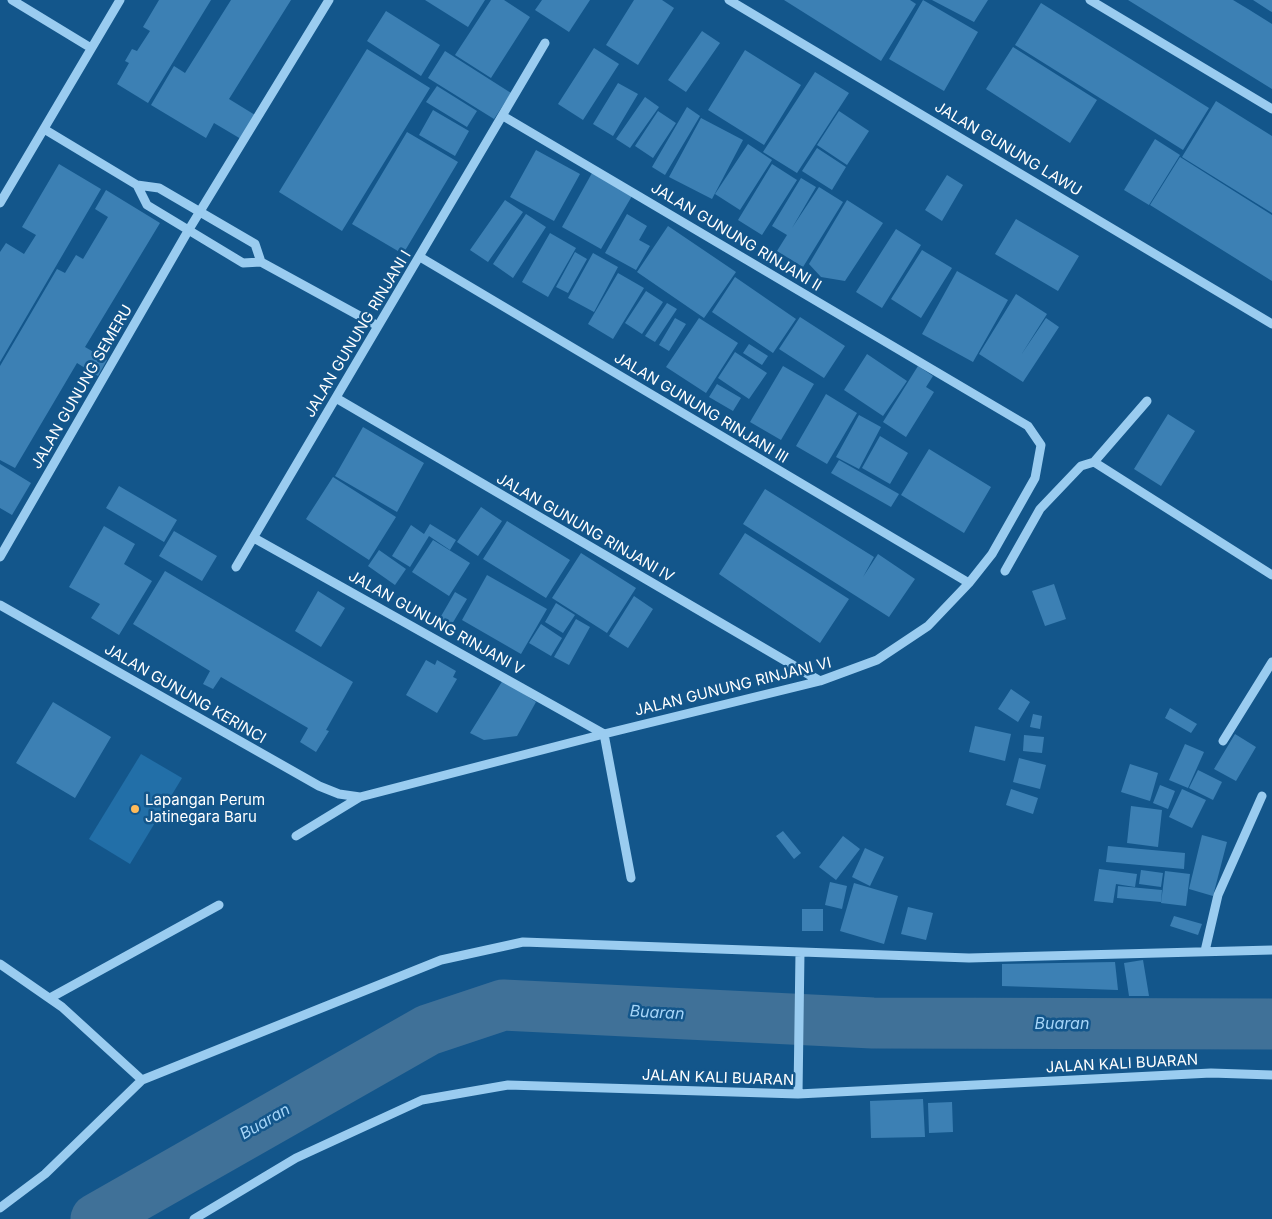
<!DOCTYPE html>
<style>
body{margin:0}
canvas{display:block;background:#13568b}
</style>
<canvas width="1272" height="1219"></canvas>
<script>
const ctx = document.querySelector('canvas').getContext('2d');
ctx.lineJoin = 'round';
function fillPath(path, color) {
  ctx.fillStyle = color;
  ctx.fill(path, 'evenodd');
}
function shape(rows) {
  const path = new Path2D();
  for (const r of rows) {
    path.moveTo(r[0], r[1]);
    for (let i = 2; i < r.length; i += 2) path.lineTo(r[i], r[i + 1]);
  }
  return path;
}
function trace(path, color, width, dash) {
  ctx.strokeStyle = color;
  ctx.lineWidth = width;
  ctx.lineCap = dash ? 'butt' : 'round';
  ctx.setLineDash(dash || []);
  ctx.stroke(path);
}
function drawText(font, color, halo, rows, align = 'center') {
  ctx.font = font + ' Inter,sans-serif';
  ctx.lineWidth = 5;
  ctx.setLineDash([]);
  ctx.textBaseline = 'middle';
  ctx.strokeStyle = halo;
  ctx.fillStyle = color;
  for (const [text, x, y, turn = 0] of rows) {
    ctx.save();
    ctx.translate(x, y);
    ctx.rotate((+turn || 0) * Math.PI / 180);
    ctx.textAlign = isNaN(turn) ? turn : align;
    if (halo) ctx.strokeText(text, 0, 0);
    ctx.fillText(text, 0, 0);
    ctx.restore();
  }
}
const green = shape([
 [141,754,182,778,130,864,89,839]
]);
const river = shape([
 [96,1219,428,1030,503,1005,873,1023,1272,1024]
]);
const building = shape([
 [159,0,211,0,148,103,117,84,129,63,125,61,132,49,137,51,150,31,143,27],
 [231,0,291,0,229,99,255,115,241,139,214,123,206,138,151,105,174,66,185,73],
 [425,0,485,0,468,27],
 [491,0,504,0,530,17,491,78,455,55],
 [542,0,590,0,569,32,535,10],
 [634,0,662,0,674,8,638,65,606,45],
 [784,0,910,0,916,4,881,61],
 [923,0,978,32,944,91,889,59],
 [932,0,988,0,974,22],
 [1128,0,1233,0,1248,9,1272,24,1272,89],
 [1253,0,1272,0,1272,12,1270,11],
 [1041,3,1209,108,1183,150,1015,45],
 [386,11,440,45,421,76,367,41],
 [702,31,720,43,686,92,668,80],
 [1013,47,1097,100,1070,143,986,89],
 [594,48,619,64,583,120,558,104],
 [367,49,430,88,342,231,279,192],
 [745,50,801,85,764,145,708,110],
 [445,51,511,93,494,119,428,78],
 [815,72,849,93,797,173,763,152],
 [618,83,638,94,613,136,593,124],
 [437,86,477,111,467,127,426,102],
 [645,97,659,107,630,148,616,139],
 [1216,101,1272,136,1272,213,1182,157],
 [687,107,700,116,665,175,652,167],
 [433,110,469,131,455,156,419,135],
 [658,111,676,123,653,158,635,146],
 [839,111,869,131,847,165,817,145],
 [701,118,743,140,712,199,669,177],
 [407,132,458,162,403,254,352,224],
 [1155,139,1180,155,1149,205,1124,190],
 [748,144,772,160,740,210,715,194],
 [817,148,846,167,832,190,802,171],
 [536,150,580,174,554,221,510,197],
 [1180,157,1272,215,1272,281,1150,205],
 [59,164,101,189,0,362,0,252,6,243,24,254,36,235,22,227],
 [772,164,797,180,762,235,738,220],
 [592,173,632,196,601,249,562,227],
 [947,175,963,185,942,221,925,210],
 [801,178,816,187,792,228,819,187,843,202,803,267,777,251,787,235,772,226],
 [106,190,160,223,85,347,107,360,98,376,77,363,15,468,0,460,0,366,57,269,65,273,76,255,83,259,108,217,95,209],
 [505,200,523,212,488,262,470,250],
 [847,200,883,223,845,281,821,277,809,264],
 [526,214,546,227,513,278,493,264],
 [627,214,647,226,639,240,650,246,636,270,605,253],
 [1016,219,1079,256,1058,291,995,254],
 [668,226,736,272,704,318,637,272],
 [896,229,921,245,882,308,856,292],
 [550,233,576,248,548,297,522,282],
 [922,250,952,268,921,318,891,299],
 [575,252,587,259,568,293,556,287],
 [593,253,618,267,594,312,568,298],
 [957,271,1008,300,973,362,922,334],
 [618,273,644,288,613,339,588,324],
 [735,277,796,319,773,353,712,312],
 [646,291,663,302,642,334,625,323],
 [1016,294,1047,314,1021,355,1046,318,1059,327,1023,382,979,354],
 [667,303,677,309,655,342,645,336],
 [800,317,845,346,824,378,779,349],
 [675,318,686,324,669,351,659,345],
 [699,318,738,343,706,393,666,367],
 [749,344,768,356,762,365,743,353],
 [735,352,767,373,749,399,718,378],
 [867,354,907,381,883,416,844,390],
 [783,366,814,384,781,440,750,422],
 [918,366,933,376,926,387,934,392,906,437,883,422],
 [717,384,741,398,733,411,709,397],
 [826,394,857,413,827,464,796,446],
 [1168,414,1195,431,1161,486,1134,469],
 [859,415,881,427,859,469,836,457],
 [363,427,424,463,397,512,335,476],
 [880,436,908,453,890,484,862,468],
 [929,449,991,487,964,533,901,495],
 [839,460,899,494,891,507,831,473],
 [0,464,31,483,12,515,0,508],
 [333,477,396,517,369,560,306,519],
 [119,486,177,520,164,542,106,508],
 [765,489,874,557,863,577,878,554,915,579,889,617,743,524],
 [481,507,502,521,478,556,457,542],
 [507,521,570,560,546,598,483,559],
 [430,524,456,540,450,550,429,536,410,567,392,556,411,525,424,534],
 [104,526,135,544,124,564,152,581,119,635,91,618,100,604,69,587],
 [174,531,217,556,202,581,159,556],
 [745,533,849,599,820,643,719,574],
 [433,540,470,563,449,596,412,572],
 [379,550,406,569,395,585,368,566],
 [581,553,636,588,607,633,552,598],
 [165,571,353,682,326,730,329,731,316,752,300,742,308,728,221,677,213,689,203,684,210,671,133,624],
 [487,575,547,609,521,654,462,620],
 [1054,584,1066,619,1045,626,1032,591],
 [318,591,345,608,321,647,295,631],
 [455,592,467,599,452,624,440,618],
 [634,596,653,609,628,648,609,636],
 [556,603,575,615,563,633,545,622],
 [576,619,590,627,569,665,554,657],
 [541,624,562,638,551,656,529,643],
 [426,660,435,665,437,660,456,671,453,677,457,679,437,713,406,695],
 [503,680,536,702,517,736,484,740,470,733],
 [1011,689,1030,702,1018,722,998,709],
 [53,702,111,737,75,798,16,763],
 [1170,708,1197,724,1191,733,1165,718],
 [1033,714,1042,716,1040,729,1030,727],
 [975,726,1011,734,1005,761,969,752],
 [1235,734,1256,747,1236,781,1214,769],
 [1024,735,1044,737,1042,753,1023,751],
 [1185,744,1204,752,1188,788,1169,780],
 [1019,758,1046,765,1040,789,1013,782],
 [1130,764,1158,773,1150,801,1121,792],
 [1198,770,1222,782,1213,800,1189,788],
 [1160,785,1175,791,1168,809,1153,803],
 [1011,789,1038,798,1033,814,1006,805],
 [1182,789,1206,800,1192,828,1169,817],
 [1131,806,1162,810,1158,847,1127,843],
 [783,831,801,853,794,859,776,836],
 [1202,835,1227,842,1213,896,1189,889],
 [843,836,860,849,836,880,819,867],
 [1108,846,1185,853,1184,869,1106,862],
 [865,848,884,857,870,886,852,877],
 [1099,869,1137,874,1135,887,1116,884,1113,903,1094,901],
 [1141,870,1163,873,1161,887,1139,884],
 [1165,871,1190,874,1186,906,1161,903],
 [830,882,847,886,842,909,825,905],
 [854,883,898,896,884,944,840,931],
 [1118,886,1162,890,1161,902,1117,898],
 [908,907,933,913,926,940,901,934],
 [802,909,823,909,823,931,802,931],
 [1174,916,1202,924,1198,935,1170,926],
 [1143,960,1149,996,1129,996,1124,963],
 [1115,962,1118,990,1002,986,1002,964],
 [923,1099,925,1137,871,1138,870,1101],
 [952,1102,953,1132,929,1133,928,1103]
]);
const minor = shape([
 [12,0,91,48],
 [729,0,1272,324],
 [1090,0,1272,109],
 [44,129,137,185,159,188,255,244,261,262],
 [137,185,147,205,243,263,261,262,378,326],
 [0,203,120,0],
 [420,257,969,583],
 [336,398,820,681],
 [1094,462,1147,401],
 [254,538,604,734],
 [0,557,188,231,329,0],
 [236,567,545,43],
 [1005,571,1040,509,1081,466,1094,462,1272,575],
 [0,605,319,786,339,794,360,797],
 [604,734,631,878],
 [1223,741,1272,662],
 [296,836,360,797,604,734,820,681,877,660,928,626,969,583,992,554,1035,478,1041,445,1028,426,503,116],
 [1205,951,1218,895,1262,796],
 [0,964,62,1007,142,1080],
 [50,998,219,905],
 [798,1094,800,952],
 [0,1208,45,1174,142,1080,441,960,523,942,969,958,1272,950],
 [194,1219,296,1158,422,1100,508,1085,798,1094,1211,1073,1272,1075]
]);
const markers = [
 [135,809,5,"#ffbb5a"]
];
const streetNames = [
 ["JALAN GUNUNG LAWU",1008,149,31],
 ["JALAN GUNUNG RINJANI II",736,237,31],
 ["JALAN GUNUNG RINJANI I",358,334,-59],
 ["JALAN GUNUNG SEMERU",82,387,-60],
 ["JALAN GUNUNG RINJANI III",701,408,31],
 ["JALAN GUNUNG RINJANI IV",585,528,30],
 ["JALAN GUNUNG RINJANI V",436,623,29],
 ["JALAN GUNUNG RINJANI VI",733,687,-14],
 ["JALAN GUNUNG KERINCI",185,694,30],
 ["JALAN KALI BUARAN",1122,1064,-3],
 ["JALAN KALI BUARAN",718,1078,2]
];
const poiNames = [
 ["Lapangan Perum",145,800],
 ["Jatinegara Baru",145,817]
];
const waterNames = [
 ["Buaran",657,1013,3],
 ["Buaran",1062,1024],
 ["Buaran",265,1122,-30]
];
fillPath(green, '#226fa8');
trace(river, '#407198', 51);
fillPath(building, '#3c80b4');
trace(minor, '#9accf0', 9);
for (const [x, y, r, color] of markers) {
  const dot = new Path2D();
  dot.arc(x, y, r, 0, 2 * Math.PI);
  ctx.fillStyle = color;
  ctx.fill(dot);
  trace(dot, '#13568b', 2);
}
drawText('15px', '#fff', '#13568b', streetNames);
drawText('15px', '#fff', '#13568b', poiNames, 'left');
drawText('italic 16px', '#a6d5f8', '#13568b', waterNames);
</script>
